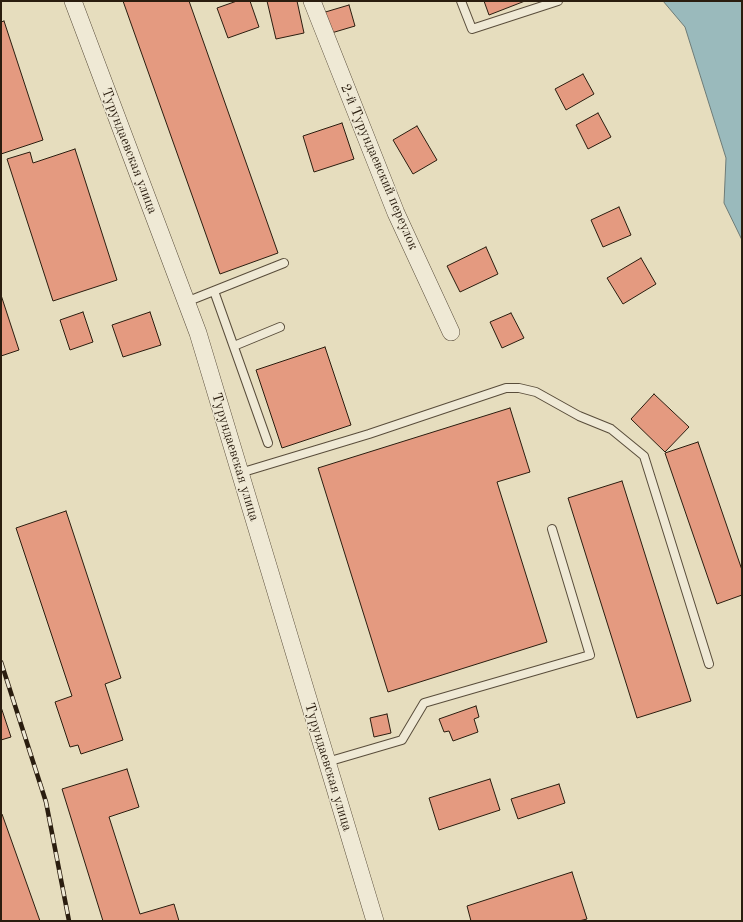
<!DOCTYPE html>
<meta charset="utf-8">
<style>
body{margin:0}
#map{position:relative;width:743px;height:922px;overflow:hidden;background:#e6ddbe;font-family:"Old Standard TT",serif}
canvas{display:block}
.frame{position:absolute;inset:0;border:2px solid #2a1d0f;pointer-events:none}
</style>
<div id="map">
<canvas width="743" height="922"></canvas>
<div class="frame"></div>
</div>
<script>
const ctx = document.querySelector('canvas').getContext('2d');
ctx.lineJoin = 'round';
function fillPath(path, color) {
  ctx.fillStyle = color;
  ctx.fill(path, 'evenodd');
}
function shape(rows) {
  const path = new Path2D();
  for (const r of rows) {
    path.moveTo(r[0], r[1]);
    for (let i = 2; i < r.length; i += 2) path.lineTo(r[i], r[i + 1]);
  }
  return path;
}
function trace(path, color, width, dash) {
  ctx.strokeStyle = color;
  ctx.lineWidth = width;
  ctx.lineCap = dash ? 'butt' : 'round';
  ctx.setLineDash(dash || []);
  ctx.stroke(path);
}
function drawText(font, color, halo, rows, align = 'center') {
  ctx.font = font + ' "Old Standard TT",serif';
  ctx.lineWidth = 3;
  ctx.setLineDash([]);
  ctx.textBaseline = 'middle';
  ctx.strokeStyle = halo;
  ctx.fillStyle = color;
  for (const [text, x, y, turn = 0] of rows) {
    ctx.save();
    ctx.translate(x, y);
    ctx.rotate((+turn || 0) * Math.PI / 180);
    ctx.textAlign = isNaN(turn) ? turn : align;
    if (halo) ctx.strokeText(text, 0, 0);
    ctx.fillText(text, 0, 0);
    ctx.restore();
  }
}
const water = shape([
 [663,1,742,1,742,240,724,203,726,158,685,27,663,1]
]);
const building = shape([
 [123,1,189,1,278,253,220,274,123,1],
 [237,1,250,1,259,27,228,38,217,8,237,1],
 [267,1,297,1,304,33,276,39,267,1],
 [484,1,525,1,489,15,484,1],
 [349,5,355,26,328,34,322,13,349,5],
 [4,21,43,140,1,154,1,22,4,21],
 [583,74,594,94,566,110,555,89,583,74],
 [598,113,611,137,588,149,576,125,598,113],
 [342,123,354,159,314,172,303,136,342,123],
 [417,126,437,160,413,174,393,140,417,126],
 [75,149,117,280,53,301,7,159,30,152,33,163,75,149],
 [619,207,631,235,603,247,591,220,619,207],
 [486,247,498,274,460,292,447,266,486,247],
 [641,258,656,284,623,304,607,278,641,258],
 [1,295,19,350,1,356,1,295],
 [83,312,93,342,70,350,60,320,83,312],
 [150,312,161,345,123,357,112,325,150,312],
 [511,313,524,338,502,348,490,322,511,313],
 [325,347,351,425,282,448,256,370,325,347],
 [654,394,689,427,665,452,631,419,654,394],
 [510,408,530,472,497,482,547,642,388,692,318,468,510,408],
 [698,442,742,570,742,595,717,604,665,453,698,442],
 [622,481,691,701,637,718,568,498,622,481],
 [66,511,121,678,105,684,123,740,81,754,78,745,70,747,55,702,72,696,16,528,66,511],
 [476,706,479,717,474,719,478,732,453,741,449,731,444,732,439,719,476,706],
 [1,707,11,737,1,740,1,707],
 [387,714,391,733,374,737,370,718,387,714],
 [127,769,139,807,109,817,140,914,174,904,179,921,103,921,62,789,127,769],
 [490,779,500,810,439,830,429,798,490,779],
 [559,784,565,803,518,819,511,799,559,784],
 [1,814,2,814,40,921,1,921,1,814],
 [572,872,587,919,579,921,471,921,467,906,572,872]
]);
const lane = shape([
 [461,1,472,29,558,1],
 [214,291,268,443],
 [186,302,284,263],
 [234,346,280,327],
 [240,473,369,434,506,388,519,388,536,392,579,416,611,429,644,456,709,664],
 [327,762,402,740,424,703,590,655,552,529]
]);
const street = shape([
 [73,1,198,333,375,921],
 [312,1,396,213,451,332]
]);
const rail = shape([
 [1,662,46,802,69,921]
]);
const streetNames = [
 ["Турундаевская улица",129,151,69],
 ["2-й Турундаевский переулок",379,167,67],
 ["Турундаевская улица",235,457,73],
 ["Турундаевская улица",328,767,73]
];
fillPath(water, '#9ababc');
trace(water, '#6d7b77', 1);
fillPath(building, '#e49a80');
trace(building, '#2a1d0f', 1);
trace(lane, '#594d3b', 10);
trace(street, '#594d3b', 18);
trace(lane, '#efe9d5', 8);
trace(street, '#efe9d5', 17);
trace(rail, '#2a1d0f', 4.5);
trace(rail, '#efe9d5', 3, [9]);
drawText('14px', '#2a1d0f', '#efe9d5', streetNames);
</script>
